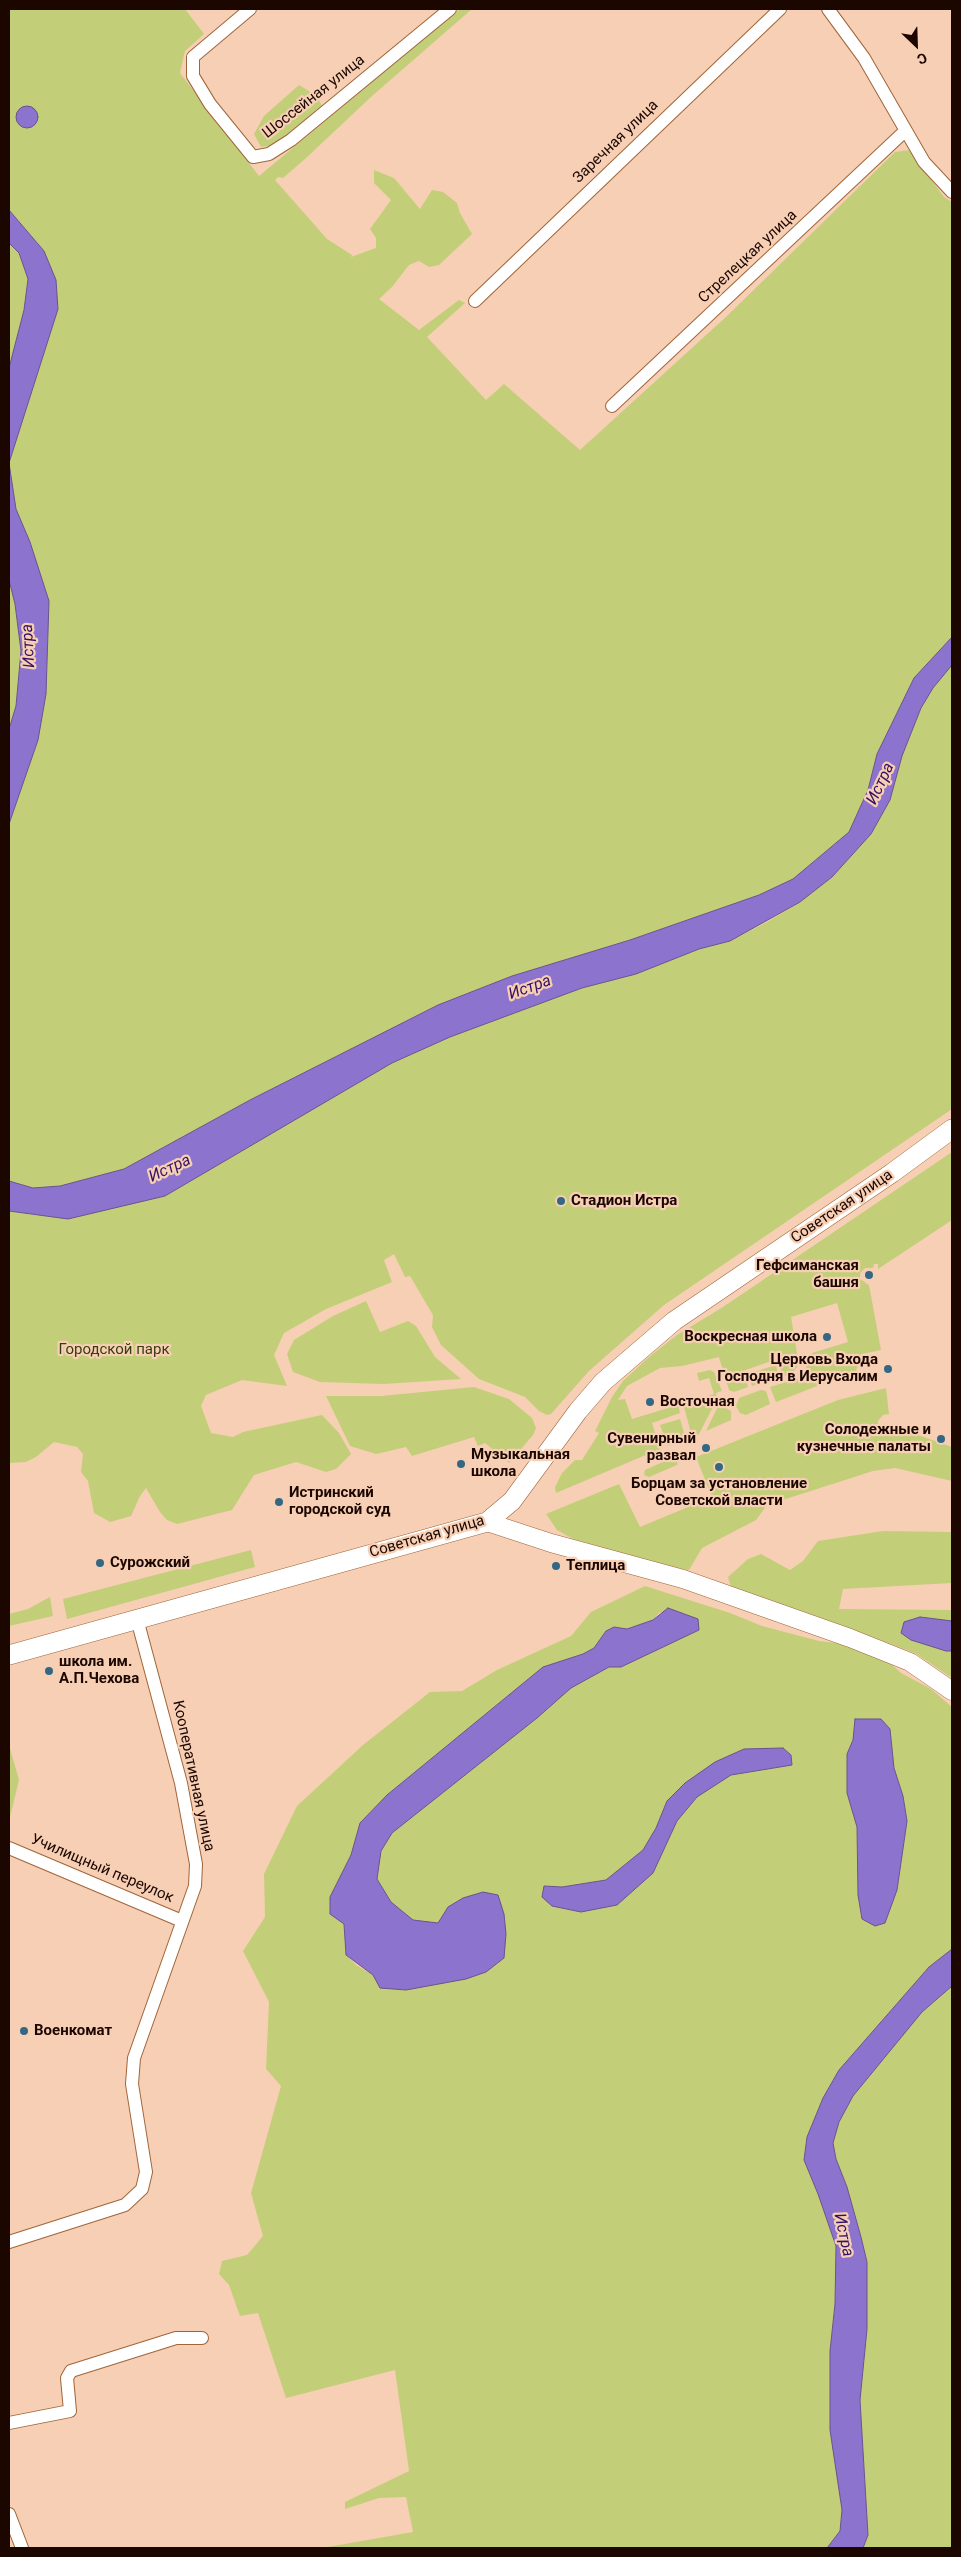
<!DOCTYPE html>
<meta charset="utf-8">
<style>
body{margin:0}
#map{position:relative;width:961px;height:2557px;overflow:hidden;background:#f7cfb4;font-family:Roboto,sans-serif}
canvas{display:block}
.frame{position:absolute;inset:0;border:10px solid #1b0600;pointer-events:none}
.north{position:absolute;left:891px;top:20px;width:50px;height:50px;-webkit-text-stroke:4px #f7cfb4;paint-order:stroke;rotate:156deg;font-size:14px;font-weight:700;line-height:20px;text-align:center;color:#1b0600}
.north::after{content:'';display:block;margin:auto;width:18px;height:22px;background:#1b0600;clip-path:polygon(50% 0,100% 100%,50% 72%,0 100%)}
</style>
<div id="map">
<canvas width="961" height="2557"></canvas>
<div class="frame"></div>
<div class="north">С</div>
</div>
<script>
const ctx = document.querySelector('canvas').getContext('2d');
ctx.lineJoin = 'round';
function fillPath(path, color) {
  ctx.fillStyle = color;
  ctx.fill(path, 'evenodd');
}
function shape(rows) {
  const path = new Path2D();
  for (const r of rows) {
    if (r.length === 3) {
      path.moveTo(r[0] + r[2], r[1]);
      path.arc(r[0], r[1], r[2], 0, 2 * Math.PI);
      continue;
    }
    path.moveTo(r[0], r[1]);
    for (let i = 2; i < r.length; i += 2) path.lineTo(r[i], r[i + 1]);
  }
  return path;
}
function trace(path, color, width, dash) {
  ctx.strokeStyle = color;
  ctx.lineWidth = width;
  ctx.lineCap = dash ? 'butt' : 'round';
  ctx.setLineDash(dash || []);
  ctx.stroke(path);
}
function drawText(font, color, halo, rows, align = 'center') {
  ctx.font = font + ' Roboto,sans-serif';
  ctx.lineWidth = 4.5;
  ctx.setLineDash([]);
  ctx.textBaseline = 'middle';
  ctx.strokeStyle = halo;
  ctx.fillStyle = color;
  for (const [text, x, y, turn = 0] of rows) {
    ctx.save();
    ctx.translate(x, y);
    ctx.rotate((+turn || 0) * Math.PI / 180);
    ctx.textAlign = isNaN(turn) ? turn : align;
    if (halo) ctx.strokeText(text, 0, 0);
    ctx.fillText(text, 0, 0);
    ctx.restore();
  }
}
const green = shape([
 [9,9,185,9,204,34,185,51,180,73,259,176,460,9,472,9,372,96,305,159,283,178,278,177,275,180,327,239,352,255,351,257,376,248,376,238,370,229,391,200,374,183,374,170,394,178,420,209,432,190,443,192,457,203,460,213,472,234,439,265,429,267,419,261,409,265,392,287,379,299,419,330,459,300,465,303,427,337,486,400,504,384,580,450,727,316,895,152,909,150,944,197,952,202,952,637,914,678,877,754,868,790,849,832,793,879,759,895,630,940,512,976,438,1005,250,1100,124,1169,60,1186,33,1188,9,1181,9,824,38,740,30,542,16,509,9,463,58,309,44,251,9,210],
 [299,85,317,96,322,106,305,128,274,145,261,147,254,134,264,116],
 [9,243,19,253,28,279,24,310,9,368],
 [9,580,15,604,21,651,16,706,9,729],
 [952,665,952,1109,664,1305,589,1371,551,1414,547,1415,539,1411,525,1397,479,1379,441,1345,432,1327,433,1315,410,1276,405,1277,394,1254,384,1260,392,1282,326,1309,284,1333,274,1355,287,1386,242,1380,206,1395,201,1406,211,1433,233,1437,243,1432,322,1415,339,1433,351,1454,336,1469,326,1472,296,1462,254,1475,232,1510,177,1524,167,1520,160,1512,146,1488,140,1496,131,1516,110,1522,94,1513,88,1481,81,1472,83,1454,77,1447,54,1442,36,1457,26,1462,9,1463,9,1211,36,1215,165,1196,392,1063,450,1037,582,988,636,974,699,949,730,941,767,922,800,902,832,877,871,834,890,800,902,756,921,708,933,688],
 [952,1152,952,1220,878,1269,878,1264,874,1264,873,1268,865,1268,860,1273,860,1279,869,1285,881,1350,862,1354,856,1371,776,1402,770,1387,802,1377,812,1353,848,1342,837,1303,791,1317,799,1365,792,1373,783,1377,778,1361,774,1360,743,1371,748,1387,734,1392,729,1390,719,1357,682,1366,660,1368,627,1386,618,1400,625,1399,632,1419,678,1405,680,1413,652,1423,660,1449,556,1493,555,1487,562,1473,575,1460,582,1460,599,1433,595,1431,612,1397,623,1381,649,1357,677,1335,723,1307],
 [366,1301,380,1332,408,1321,416,1326,435,1357,461,1379,384,1384,320,1382,293,1372,287,1354,294,1340,333,1316],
 [776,1365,779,1378,752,1386,748,1374],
 [710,1370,714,1372,722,1391,716,1393,717,1399,699,1434,692,1437,683,1403,714,1394,709,1378,699,1381,697,1373],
 [474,1387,509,1399,532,1418,536,1428,533,1435,509,1463,485,1443,478,1446,474,1437,412,1456,406,1447,376,1454,350,1446,326,1396,381,1396],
 [886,1388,889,1414,883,1415,878,1421,878,1429,884,1433,899,1434,901,1429,952,1447,952,1481,895,1468,873,1471,767,1505,756,1520,702,1548,689,1570,667,1567,573,1539,557,1530,546,1514,619,1484,640,1527,712,1497,696,1457,838,1400],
 [761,1390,766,1391,770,1404,746,1415,740,1413,736,1406,739,1398],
 [719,1404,731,1411,731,1420,706,1431],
 [680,1419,686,1440,668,1446,660,1425],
 [674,1457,678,1460,677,1465,649,1477,644,1475,645,1470],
 [883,1531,952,1532,952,1583,843,1589,839,1609,952,1610,952,1678,915,1653,816,1616,731,1587,728,1577,748,1559,761,1554,790,1570,803,1561,818,1541],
 [251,1550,255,1567,67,1619,63,1599],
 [645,1586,730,1613,762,1626,819,1641,844,1644,889,1662,901,1673,931,1689,952,1707,952,1949,929,1967,839,2070,823,2098,807,2137,804,2160,818,2194,836,2246,835,2304,830,2351,830,2430,843,2510,840,2531,827,2548,322,2548,413,2532,406,2497,379,2498,345,2509,345,2502,409,2471,395,2370,286,2398,258,2313,240,2316,229,2285,219,2274,222,2261,247,2255,263,2236,251,2193,281,2086,266,2069,269,2002,243,1951,265,1917,264,1874,297,1806,363,1745,430,1692,462,1691,497,1670,571,1636,591,1612],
 [660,1612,699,1630,621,1667,609,1667,571,1688,537,1718,392,1833,381,1851,377,1879,391,1902,413,1920,429,1924,438,1923,448,1907,504,1958,485,1972,373,1975,356,1965,346,1955,344,1924,331,1897,351,1855,360,1823,387,1795,543,1668,583,1654,594,1648,606,1631,614,1627,627,1629,653,1620],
 [890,1729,894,1768,903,1796,907,1821,897,1890,858,1895,857,1827,847,1793,847,1754,853,1740],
 [783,1748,791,1755,792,1765,731,1775,697,1797,677,1821,653,1873,542,1897,545,1886,562,1887,606,1880,643,1850,656,1828,667,1801],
 [50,1597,53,1616,9,1626,9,1614,28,1609],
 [9,1745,19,1780,9,1821],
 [952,1986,952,2548,863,2548,868,2535,860,2400,867,2329,867,2262,861,2237,847,2187,836,2159,833,2143,839,2122,853,2096,922,2012]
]);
const water = shape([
 [27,117,11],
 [9,210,44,251,56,280,58,309,9,463,16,509,30,542,49,601,46,694,38,740,9,824,9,729,16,706,21,651,15,604,9,580,9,368,24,310,28,279,19,253,9,243,9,210],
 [952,637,952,665,933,688,921,708,902,756,890,800,871,834,832,877,800,902,730,941,699,949,636,974,582,988,450,1037,392,1063,165,1196,68,1219,9,1211,9,1181,33,1188,60,1186,124,1169,250,1100,438,1005,512,976,630,940,759,895,793,879,849,832,868,790,877,754,914,678,952,637],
 [668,1608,698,1619,699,1630,621,1667,609,1667,571,1688,537,1718,392,1833,381,1851,377,1879,391,1902,413,1920,438,1923,448,1907,463,1898,483,1892,498,1895,504,1914,506,1934,504,1958,486,1972,466,1979,406,1990,380,1988,373,1975,346,1955,344,1924,330,1914,330,1897,351,1855,360,1823,387,1795,543,1667,583,1654,594,1648,606,1631,614,1627,627,1629,653,1620,668,1608],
 [920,1617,952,1621,952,1651,946,1651,911,1640,901,1633,904,1622,920,1617],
 [855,1719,881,1719,890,1729,894,1768,903,1796,907,1821,897,1890,885,1923,875,1926,862,1919,858,1895,857,1827,847,1793,847,1754,853,1740,855,1719],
 [783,1748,791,1755,792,1765,731,1775,697,1797,677,1821,653,1873,617,1905,581,1912,552,1906,542,1897,544,1886,562,1887,606,1880,643,1850,656,1828,667,1801,685,1783,715,1762,744,1749,783,1748],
 [952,1949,952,1986,922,2012,853,2096,839,2122,833,2143,836,2159,847,2187,861,2237,867,2262,867,2329,860,2400,868,2535,863,2548,827,2548,840,2531,842,2510,830,2430,830,2351,835,2304,836,2246,818,2194,804,2160,807,2137,823,2098,839,2070,929,1967,952,1949]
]);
const street = shape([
 [250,9,193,57,193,76,210,104,253,157,269,154,291,140,450,9],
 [828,9,864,58,924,162,952,192],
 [475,301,780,9],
 [612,406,905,131],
 [9,1848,182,1921],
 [9,2242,125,2205,142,2189,146,2172,132,2084,134,2058,195,1886,196,1864,181,1783,137,1619],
 [9,2423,70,2411,67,2378,71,2371,176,2338,202,2338],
 [9,2514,22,2548]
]);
const secondary = shape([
 [487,1522,551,1543,683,1579,850,1638,910,1662,952,1691]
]);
const primary = shape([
 [9,1655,487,1522,512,1501,578,1411,603,1382,674,1321,892,1173,952,1129]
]);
const markers = [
 [561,1201,5,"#346784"],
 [869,1275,5,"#346784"],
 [827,1337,5,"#346784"],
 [888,1369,5,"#346784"],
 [650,1402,5,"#346784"],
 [941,1439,5,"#346784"],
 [706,1448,5,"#346784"],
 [461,1464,5,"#346784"],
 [719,1467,5,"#346784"],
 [279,1502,5,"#346784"],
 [100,1563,5,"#346784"],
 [556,1566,5,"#346784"],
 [49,1671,5,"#346784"],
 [24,2031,5,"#346784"]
];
const streetNames = [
 ["Шоссейная улица",314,97,-38],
 ["Заречная улица",616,142,-44],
 ["Стрелецкая улица",748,257,-43],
 ["Советская улица",842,1207,-34],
 ["Советская улица",427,1537,-16],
 ["Кооперативная улица",193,1776,78],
 ["Училищный переулок",102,1869,23]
];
const poiNames = [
 ["Стадион Истра",571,1201],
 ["Гефсиманская",859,1266,"right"],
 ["башня",859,1283,"right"],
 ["Воскресная школа",817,1337,"right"],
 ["Церковь Входа",878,1360,"right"],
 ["Господня в Иерусалим",878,1377,"right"],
 ["Восточная",660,1402],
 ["Солодежные и",931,1430,"right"],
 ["кузнечные палаты",931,1447,"right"],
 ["Сувенирный",696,1439,"right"],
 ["развал",696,1456,"right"],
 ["Музыкальная",471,1455],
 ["школа",471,1472],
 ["Борцам за установление",719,1484,"center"],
 ["Советской власти",719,1501,"center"],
 ["Истринский",289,1493],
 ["городской суд",289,1510],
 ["Сурожский",110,1563],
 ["Теплица",566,1566],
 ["школа им.",59,1662],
 ["А.П.Чехова",59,1679],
 ["Военкомат",34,2031]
];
const parkNames = [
 ["Городской парк",114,1350]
];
const waterNames = [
 ["Истра",29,646,-93],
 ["Истра",881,784,-65],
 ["Истра",530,988,-20],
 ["Истра",170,1169,-25],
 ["Истра",843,2235,78]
];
fillPath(green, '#c3ce79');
fillPath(water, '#8c73cd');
trace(water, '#6a5290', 1);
trace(street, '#a06539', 14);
trace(secondary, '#a06539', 19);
trace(primary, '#a06539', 20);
trace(street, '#fff', 12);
trace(secondary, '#fff', 18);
trace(primary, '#fff', 19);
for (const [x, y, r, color] of markers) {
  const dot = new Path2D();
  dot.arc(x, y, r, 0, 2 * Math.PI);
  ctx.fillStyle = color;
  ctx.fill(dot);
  trace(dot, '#f7cfb4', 2);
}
drawText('15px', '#1b0600', '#f7cfb4', streetNames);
drawText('bold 15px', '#1b0600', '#f7cfb4', poiNames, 'left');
drawText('15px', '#373c0e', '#f7cfb4', parkNames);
drawText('italic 16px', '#331263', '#f7cfb4', waterNames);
</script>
